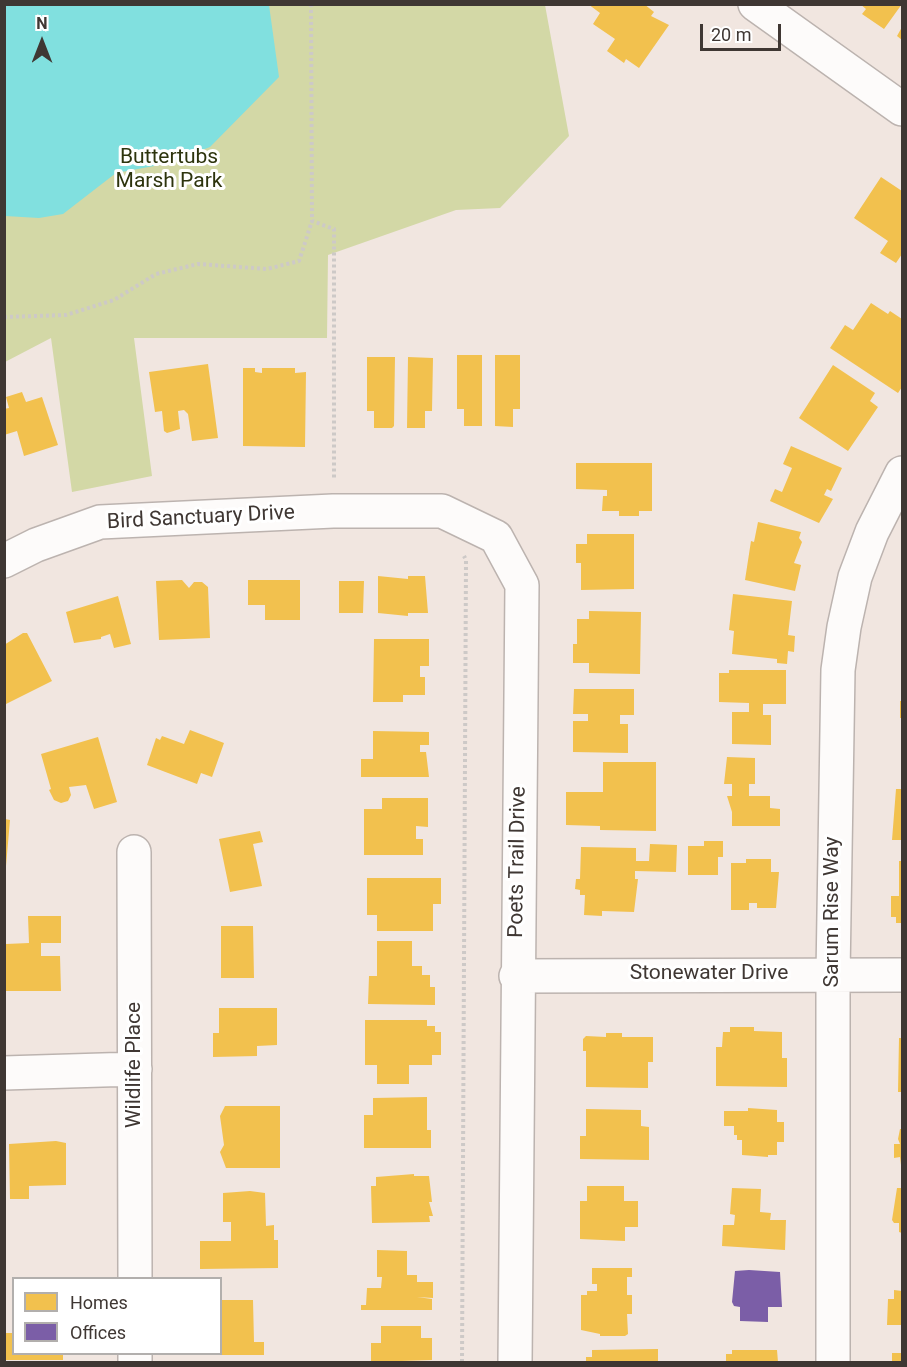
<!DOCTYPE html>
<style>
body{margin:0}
#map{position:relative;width:907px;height:1367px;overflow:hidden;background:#f1e6e0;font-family:Roboto,sans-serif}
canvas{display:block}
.frame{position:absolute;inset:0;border:6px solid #3f3733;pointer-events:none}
.legend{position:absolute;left:12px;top:1277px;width:210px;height:78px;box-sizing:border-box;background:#fff;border:2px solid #b2afad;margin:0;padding:8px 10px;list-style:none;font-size:18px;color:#3f3733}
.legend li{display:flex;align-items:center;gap:12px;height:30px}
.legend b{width:30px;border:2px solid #b2afad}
.north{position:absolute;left:12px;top:12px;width:60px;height:60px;-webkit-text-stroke:4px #fff;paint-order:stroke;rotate:0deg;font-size:16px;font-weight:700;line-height:24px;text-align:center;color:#3f3733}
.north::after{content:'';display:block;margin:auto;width:21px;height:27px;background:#3f3733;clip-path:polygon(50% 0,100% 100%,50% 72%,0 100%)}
.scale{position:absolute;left:700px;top:24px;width:81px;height:27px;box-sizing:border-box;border:3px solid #3f3733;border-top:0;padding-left:8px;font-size:18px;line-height:21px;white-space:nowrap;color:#3f3733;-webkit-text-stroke:4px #fff;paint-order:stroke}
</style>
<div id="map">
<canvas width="907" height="1367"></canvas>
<div class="frame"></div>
<ul class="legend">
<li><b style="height:16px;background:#f2c14e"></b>Homes</li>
<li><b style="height:16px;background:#7b5ea7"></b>Offices</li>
</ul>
<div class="north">N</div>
<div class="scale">20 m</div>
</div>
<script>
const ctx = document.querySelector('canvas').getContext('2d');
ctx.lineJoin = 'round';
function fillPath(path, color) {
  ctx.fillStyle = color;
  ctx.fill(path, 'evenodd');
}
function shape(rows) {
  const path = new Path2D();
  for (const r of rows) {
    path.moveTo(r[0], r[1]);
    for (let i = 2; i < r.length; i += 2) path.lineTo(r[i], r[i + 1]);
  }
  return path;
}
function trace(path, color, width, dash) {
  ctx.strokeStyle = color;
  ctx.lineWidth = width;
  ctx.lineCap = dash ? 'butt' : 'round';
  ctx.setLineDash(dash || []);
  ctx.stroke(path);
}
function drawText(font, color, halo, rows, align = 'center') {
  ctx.font = font + ' Roboto,sans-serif';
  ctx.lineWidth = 6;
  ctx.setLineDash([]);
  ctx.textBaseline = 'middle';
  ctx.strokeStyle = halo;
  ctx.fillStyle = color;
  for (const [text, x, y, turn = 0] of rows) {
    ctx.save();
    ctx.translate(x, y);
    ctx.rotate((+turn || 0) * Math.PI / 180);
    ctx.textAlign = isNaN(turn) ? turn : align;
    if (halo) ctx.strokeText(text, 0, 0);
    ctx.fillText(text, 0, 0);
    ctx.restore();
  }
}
const green = shape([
 [5,5,545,5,569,136,500,208,456,210,328,255,327,338,134,338,152,476,72,492,51,338,5,362]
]);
const water = shape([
 [4,5,269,5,279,77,210,147,165,164,116,173,63,214,39,218,5,216]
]);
const homes = shape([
 [588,4,644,4,654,12,651,16,669,25,639,68,626,59,624,63,607,51,615,39,593,24,600,13],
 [860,4,902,4,884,29,862,14,866,9],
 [902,27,902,40,897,36],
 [881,177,902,191,902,254,896,263,880,253,888,241,854,218],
 [871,303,888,314,890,311,902,319,902,387,898,393,830,348,845,325,853,330],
 [457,355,482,355,482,426,464,426,464,409,457,409],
 [495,355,520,355,520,409,513,409,513,427,495,426],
 [367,357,395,357,394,426,392,428,374,428,374,411,367,411],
 [408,357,433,358,432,411,425,411,425,428,407,428],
 [208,364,218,438,192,441,188,414,184,410,178,411,180,429,167,433,164,431,162,411,155,412,149,372],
 [833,365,875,393,870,401,878,407,848,451,799,418],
 [243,368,255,368,255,372,262,373,262,368,295,368,295,373,306,372,305,447,243,446],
 [22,392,26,402,42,397,58,445,24,456,17,431,4,435,4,409,9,408,6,397],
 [791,446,842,468,831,491,827,489,824,495,833,499,819,523,770,501,775,489,782,492,792,468,783,464],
 [576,463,652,463,652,511,639,511,639,516,619,516,619,511,602,511,603,496,607,496,607,490,576,489],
 [758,522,801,532,799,538,802,542,794,563,801,565,795,591,745,580,751,541,754,542],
 [587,534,634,534,634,589,581,590,581,563,576,563,576,544,587,544],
 [378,576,408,579,408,576,425,576,428,613,408,613,408,616,378,613],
 [182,580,189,588,194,582,202,582,208,587,210,638,159,640,156,581],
 [248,580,300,580,300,620,265,620,265,605,248,605],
 [339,581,364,581,363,613,339,613],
 [733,594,792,601,788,635,795,636,794,652,788,651,787,664,777,663,777,659,732,654,734,631,729,630],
 [118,596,131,644,114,648,110,634,101,637,101,639,74,643,66,612],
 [589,611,641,612,640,674,589,673,589,663,573,663,573,644,577,644,577,619,589,619],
 [23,633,27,633,52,681,4,705,4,645],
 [374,639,429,639,429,666,420,666,420,677,425,677,425,695,403,695,403,702,373,702],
 [729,670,786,670,786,704,763,704,763,715,771,715,771,745,732,744,732,712,749,712,749,703,719,702,719,673,729,673],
 [574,689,634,689,634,715,620,715,620,724,628,724,628,753,573,752,573,721,588,721,588,714,573,714],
 [900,701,902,701,902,718,900,718],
 [190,730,224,743,212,777,201,773,197,784,147,765,156,738,160,740,162,736,184,744],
 [373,731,429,732,429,745,420,745,420,752,426,752,429,777,361,777,361,759,373,759],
 [98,737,117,802,94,809,86,785,69,787,71,795,68,801,61,803,54,800,49,790,51,789,41,754],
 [727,757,755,758,755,784,749,784,749,796,770,796,770,808,780,809,780,826,732,826,732,812,727,796,732,796,732,784,724,784],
 [603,762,656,762,656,831,600,830,600,826,566,825,566,792,603,792],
 [896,789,902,789,902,840,892,840],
 [382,798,428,798,428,827,416,826,416,839,423,839,423,855,364,855,364,809,382,809],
 [5,819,10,820,6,866,5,865],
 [260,831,263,842,253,844,262,886,230,892,219,839],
 [704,841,723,841,723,857,718,857,718,875,688,875,688,846,704,846],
 [650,844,677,845,676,872,635,871,635,879,638,879,634,912,602,911,602,916,584,915,585,895,580,895,580,890,575,889,576,879,580,879,581,847,636,848,636,861,649,861],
 [746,859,771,859,771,872,779,872,776,908,757,908,757,903,749,903,749,910,731,910,731,863,746,863],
 [899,861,902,861,902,923,896,923,896,917,891,917,891,896,899,896],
 [367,878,441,878,441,904,433,904,433,931,377,931,377,915,367,915],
 [28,916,61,916,61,943,41,943,41,956,60,956,61,991,6,991,6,944,29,943],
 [221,926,253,926,254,978,221,978],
 [377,941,412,941,412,966,422,966,422,975,430,975,430,987,435,987,435,1005,368,1004,369,976,377,976],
 [219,1008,277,1008,277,1045,257,1046,257,1056,213,1057,213,1033,219,1033],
 [365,1020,427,1020,427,1026,435,1026,435,1032,441,1032,441,1055,432,1055,432,1065,409,1065,409,1084,377,1084,377,1065,365,1065],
 [730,1027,754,1027,754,1031,782,1032,782,1058,787,1058,787,1087,716,1086,716,1047,722,1047,723,1032,730,1032],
 [606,1033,622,1033,622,1037,653,1037,653,1062,648,1062,648,1088,586,1087,586,1051,583,1051,583,1039,586,1036,606,1037],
 [899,1038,902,1038,902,1092,898,1092],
 [427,1097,427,1130,431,1130,431,1148,364,1148,364,1115,373,1115,373,1098],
 [225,1106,280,1106,280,1168,226,1168,220,1152,224,1145,220,1116],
 [748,1108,777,1110,777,1122,784,1122,784,1142,777,1142,777,1155,768,1155,768,1157,742,1155,742,1140,737,1140,737,1135,734,1135,734,1126,724,1126,724,1111,748,1111],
 [586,1109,641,1110,641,1126,649,1127,649,1160,580,1159,580,1136,586,1136],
 [900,1129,902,1129,902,1173,900,1157,894,1158,894,1144,900,1144,898,1139],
 [56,1141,66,1143,66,1185,29,1186,29,1199,10,1199,9,1144],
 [414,1174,414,1176,429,1176,432,1202,429,1202,433,1216,429,1216,430,1222,372,1223,371,1186,376,1186,376,1177],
 [587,1186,624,1186,624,1201,638,1201,638,1227,625,1227,625,1241,580,1239,580,1201,587,1201],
 [732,1188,761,1189,760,1212,771,1213,770,1220,786,1220,785,1250,722,1246,723,1225,734,1225,735,1215,730,1214],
 [897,1188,902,1188,902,1233,899,1232,899,1223,894,1223,892,1220],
 [250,1191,265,1193,266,1226,274,1225,274,1240,278,1240,278,1268,200,1269,200,1241,231,1241,231,1222,223,1222,223,1193],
 [377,1250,407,1251,407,1275,417,1275,417,1282,433,1282,433,1298,417,1297,432,1299,432,1310,361,1310,361,1305,366,1305,367,1288,381,1288,382,1277,377,1277],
 [592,1268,632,1268,632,1277,627,1277,627,1295,632,1295,632,1314,627,1314,628,1334,625,1336,600,1336,600,1334,581,1330,581,1295,587,1295,587,1291,597,1291,597,1284,592,1284],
 [894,1290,902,1291,902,1325,887,1325,888,1299,894,1299],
 [220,1300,253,1300,254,1342,264,1342,264,1355,221,1355],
 [381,1326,421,1326,421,1338,432,1338,432,1360,371,1362,371,1343,381,1343],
 [5,1333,14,1333,14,1354,63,1354,63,1360,5,1360],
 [658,1349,658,1362,586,1362,586,1357,592,1357,592,1350],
 [732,1350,777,1350,778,1362,726,1362,726,1354,732,1354],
 [892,1353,902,1353,902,1362,892,1362]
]);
const offices = shape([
 [749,1270,780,1272,782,1307,768,1307,768,1322,740,1321,740,1307,734,1306,732,1302,735,1271]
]);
const path = shape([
 [311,4,312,221,334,229,334,480],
 [4,317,66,315,114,300,156,274,198,264,267,269,299,261,312,221],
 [462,1362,466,560,464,556]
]);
const street = shape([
 [755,4,902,109],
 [4,561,36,545,100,522,333,511,442,511,496,537,522,585,515,1362],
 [134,852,135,1278],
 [516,976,902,975],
 [4,1073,135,1069],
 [135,1354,135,1362],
 [833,1362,833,974,838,670,844,627,855,577,872,532,902,473]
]);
const parkNames = [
 ["Buttertubs",169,158],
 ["Marsh Park",169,182]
];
const streetNames = [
 ["Bird Sanctuary Drive",201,518,-3],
 ["Poets Trail Drive",518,862,-89],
 ["Sarum Rise Way",833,912,-90],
 ["Stonewater Drive",709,974],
 ["Wildlife Place",135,1065,-90]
];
fillPath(green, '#d3d8a6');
fillPath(water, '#81e0df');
fillPath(homes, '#f2c14e');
fillPath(offices, '#7b5ea7');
trace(street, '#bcb3af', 36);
trace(path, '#cdc9c7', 4, [3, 3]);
trace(street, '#fdfbfa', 33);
drawText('21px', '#2d340d', '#fff', parkNames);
drawText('21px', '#3f3733', '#fff', streetNames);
</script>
